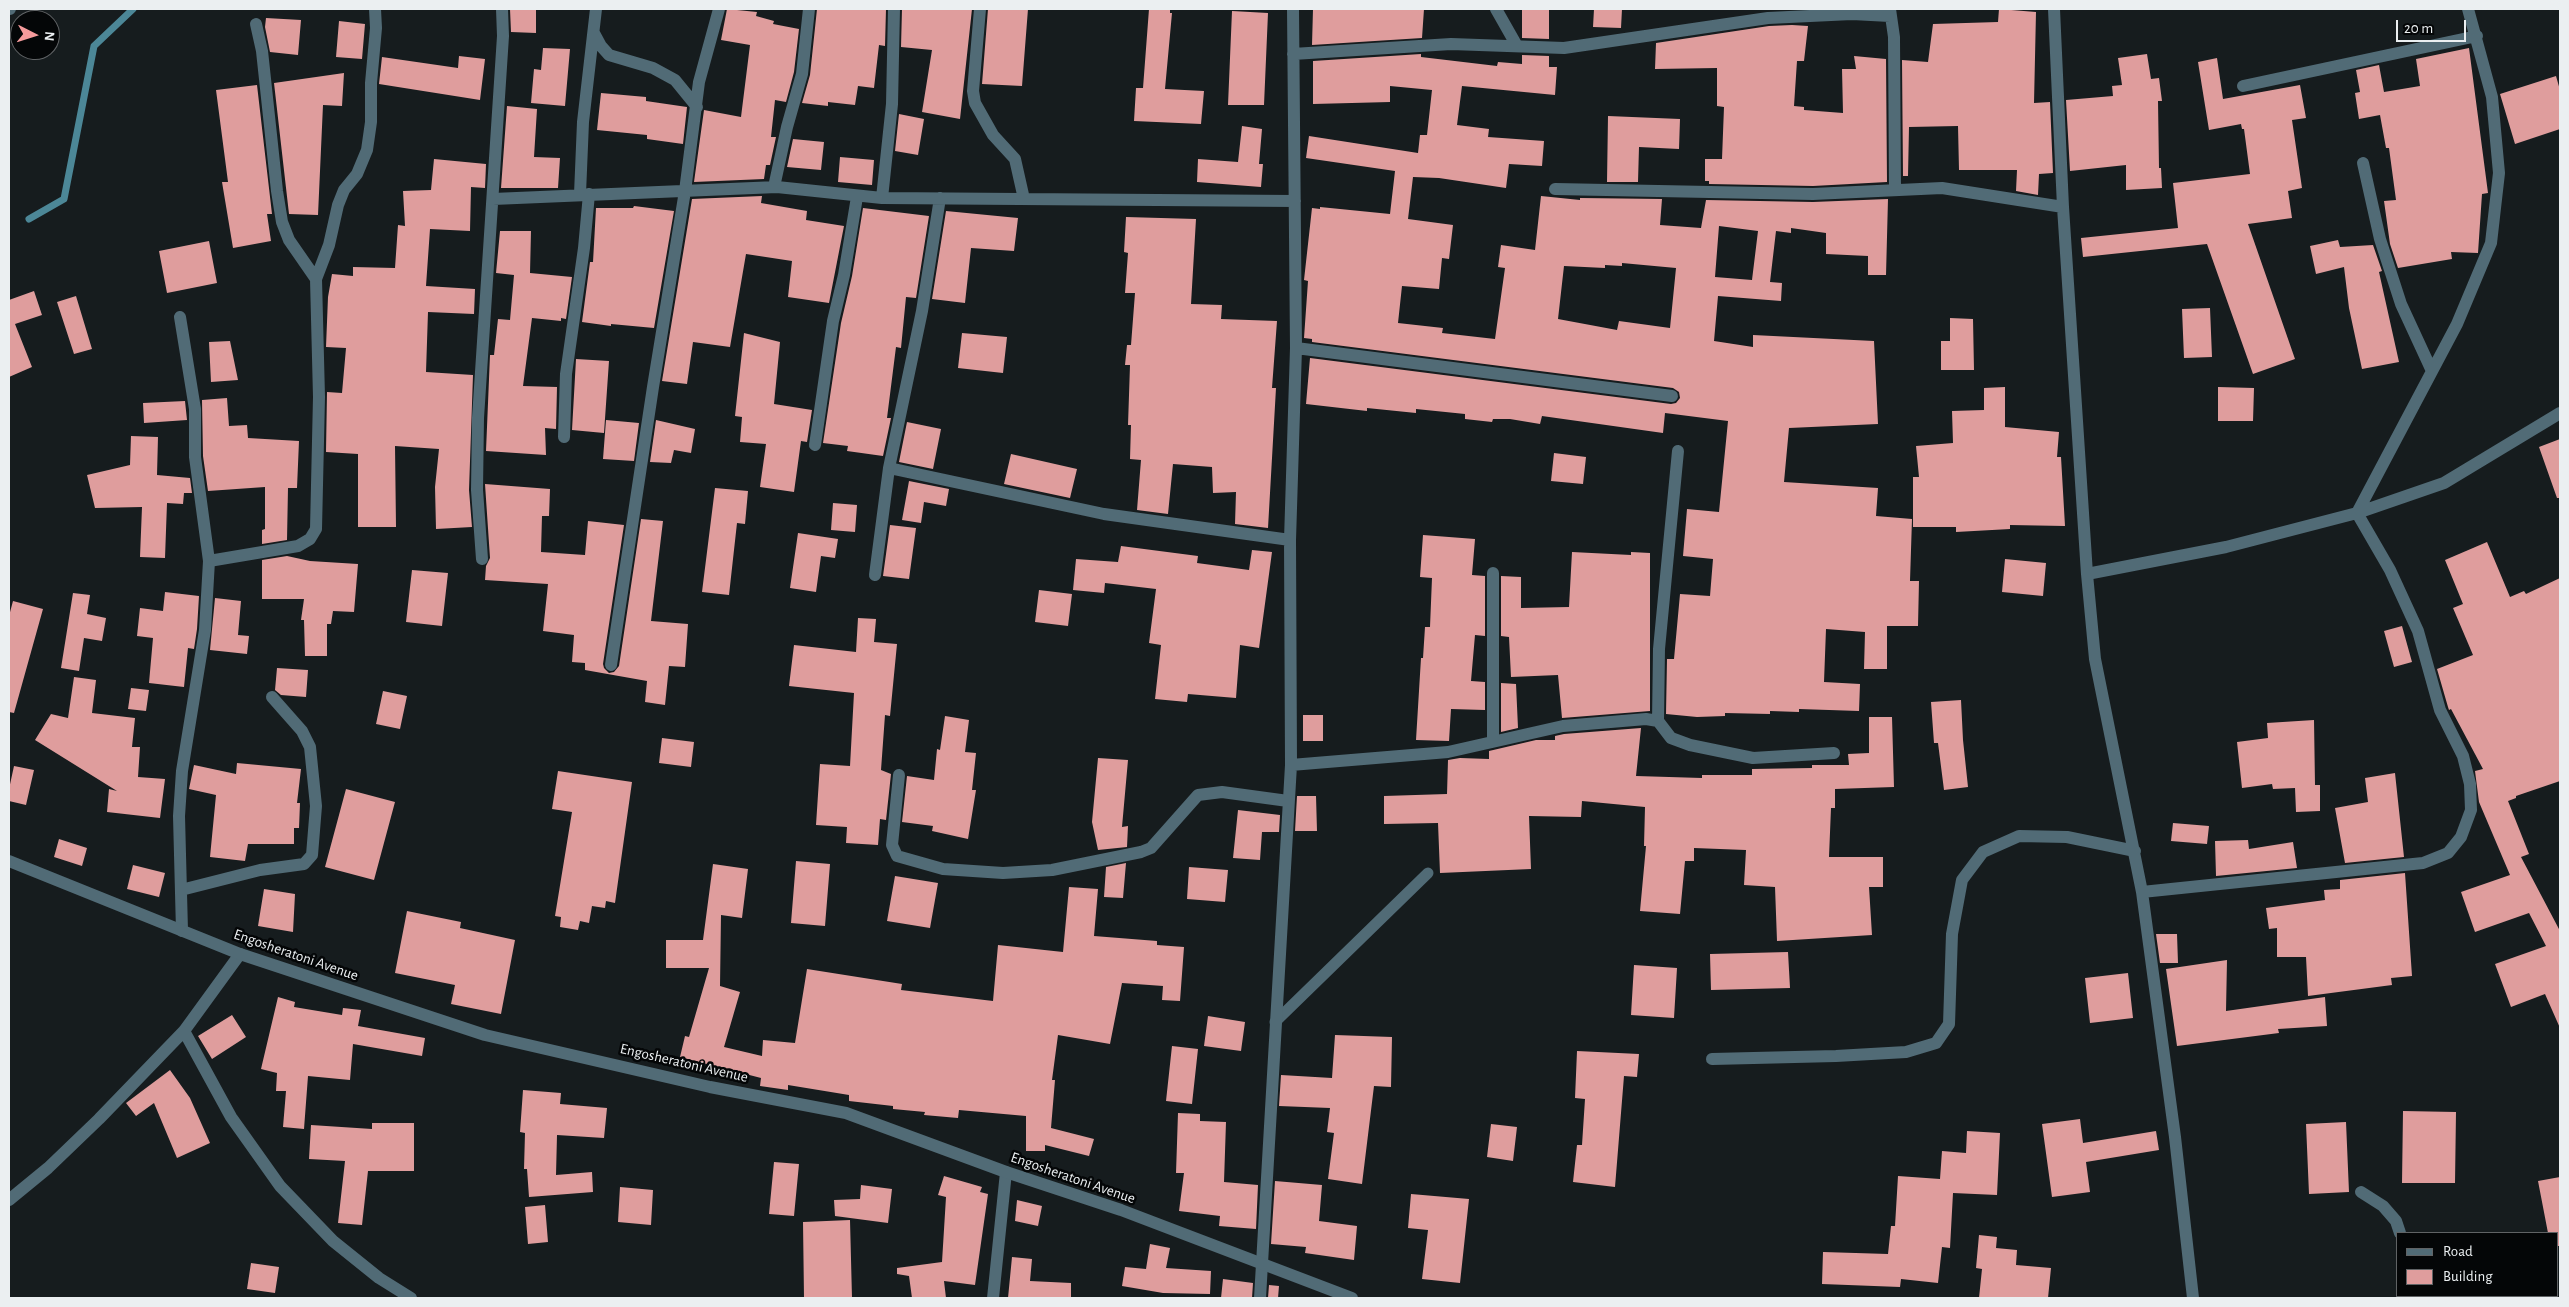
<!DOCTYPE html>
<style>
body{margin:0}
#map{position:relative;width:2569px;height:1307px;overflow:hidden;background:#161c1e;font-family:"Alegreya Sans",sans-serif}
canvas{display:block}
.frame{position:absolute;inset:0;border:10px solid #ebeff1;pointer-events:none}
.legend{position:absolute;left:2396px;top:1232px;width:162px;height:65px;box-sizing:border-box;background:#040607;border:1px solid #606365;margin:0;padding:6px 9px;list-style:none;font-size:15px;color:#ebeff1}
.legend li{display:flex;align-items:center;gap:10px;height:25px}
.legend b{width:25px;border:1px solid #606365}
.north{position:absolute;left:10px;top:10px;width:50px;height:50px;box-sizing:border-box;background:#040607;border:1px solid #606365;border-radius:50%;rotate:95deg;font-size:14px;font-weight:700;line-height:20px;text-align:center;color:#ebeff1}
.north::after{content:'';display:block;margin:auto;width:18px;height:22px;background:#f59b9c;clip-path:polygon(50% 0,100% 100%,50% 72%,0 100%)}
.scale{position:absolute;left:2396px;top:20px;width:70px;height:22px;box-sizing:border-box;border:2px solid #ebeff1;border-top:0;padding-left:6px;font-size:15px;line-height:18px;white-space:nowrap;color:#ebeff1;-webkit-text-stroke:4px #040607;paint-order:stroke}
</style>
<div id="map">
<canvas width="2569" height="1307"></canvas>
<div class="frame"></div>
<ul class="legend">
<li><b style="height:6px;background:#516b76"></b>Road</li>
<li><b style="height:14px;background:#df9d9d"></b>Building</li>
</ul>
<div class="north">N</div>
<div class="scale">20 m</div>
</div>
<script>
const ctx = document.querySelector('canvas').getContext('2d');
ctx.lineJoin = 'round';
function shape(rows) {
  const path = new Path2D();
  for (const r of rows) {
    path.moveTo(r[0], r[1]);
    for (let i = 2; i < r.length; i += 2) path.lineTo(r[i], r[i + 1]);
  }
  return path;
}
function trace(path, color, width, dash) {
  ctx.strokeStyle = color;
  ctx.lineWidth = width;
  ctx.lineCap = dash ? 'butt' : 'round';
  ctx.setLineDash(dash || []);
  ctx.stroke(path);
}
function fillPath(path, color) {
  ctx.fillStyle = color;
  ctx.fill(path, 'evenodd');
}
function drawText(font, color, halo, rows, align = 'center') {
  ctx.font = font + ' "Alegreya Sans",sans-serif';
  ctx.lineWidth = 5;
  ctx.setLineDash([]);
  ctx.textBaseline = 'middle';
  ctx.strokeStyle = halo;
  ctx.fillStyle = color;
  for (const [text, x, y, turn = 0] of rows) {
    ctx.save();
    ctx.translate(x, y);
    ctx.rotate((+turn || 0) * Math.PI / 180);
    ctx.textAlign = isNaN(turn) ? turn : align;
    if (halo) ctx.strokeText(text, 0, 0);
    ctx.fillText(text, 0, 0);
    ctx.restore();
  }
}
const stream = shape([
 [29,219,64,199,94,46,133,9]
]);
const building = shape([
 [510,9,536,9,536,33,511,32],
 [727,9,757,12,756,16,774,21,773,24,799,29,794,72,786,102,775,100,771,137,776,137,770,165,766,165,764,179,694,182,704,110,741,117,750,45,721,40],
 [817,9,886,9,885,46,879,45,874,88,858,86,855,105,828,102,828,106,802,103,810,75],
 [902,9,972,9,960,119,922,112,932,50,901,47],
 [988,9,1028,9,1022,86,982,84],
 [1149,9,1170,9,1170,13,1172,13,1165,89,1204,91,1201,124,1134,121,1136,88,1143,88],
 [1313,9,1424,9,1422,38,1312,45],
 [1522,9,1549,9,1549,39,1522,38],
 [1594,9,1622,9,1621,28,1593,27],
 [1999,9,2036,12,2034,103,2050,102,2053,173,2039,174,2038,195,2016,191,2017,170,1959,170,1958,126,1909,127,1908,176,1903,176,1902,60,1928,62,1933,24,1998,22],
 [1232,11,1268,13,1264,105,1228,105],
 [266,18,301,20,298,55,270,52,265,27],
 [339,21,365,24,362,59,336,57],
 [1792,25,1808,26,1804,61,1797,61,1794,106,1804,107,1804,110,1843,113,1842,69,1856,69,1854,56,1886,59,1887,182,1813,186,1709,184,1709,181,1705,181,1705,159,1722,159,1724,107,1717,106,1717,68,1655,69,1656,43,1769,26],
 [543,48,570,49,565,106,531,103,534,69,541,70],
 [2469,48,2488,193,2482,194,2478,253,2451,252,2452,259,2398,268,2390,244,2384,201,2396,200,2389,148,2386,148,2380,115,2359,119,2355,93,2360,92,2356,70,2379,65,2384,92,2420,86,2416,59],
 [1421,54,1421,57,1497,66,1498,62,1522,64,1522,55,1549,56,1549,67,1557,67,1555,95,1462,86,1457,125,1489,129,1488,137,1544,141,1542,166,1509,164,1506,188,1439,178,1413,177,1408,219,1453,225,1449,259,1442,258,1439,289,1402,286,1398,323,1443,328,1442,333,1495,339,1505,268,1498,267,1501,245,1535,250,1541,196,1580,200,1580,198,1662,199,1660,225,1701,228,1706,200,1813,202,1888,199,1886,275,1868,275,1868,256,1826,254,1826,233,1791,228,1791,233,1776,231,1770,282,1782,283,1781,301,1718,296,1714,341,1753,347,1753,335,1874,341,1878,424,1789,428,1784,482,1878,488,1876,516,1912,519,1910,581,1919,581,1918,626,1887,626,1887,669,1864,669,1865,632,1826,629,1824,682,1860,684,1859,711,1799,709,1799,712,1770,711,1770,714,1725,713,1725,716,1697,717,1666,714,1667,659,1674,659,1680,594,1710,596,1713,559,1683,556,1687,509,1719,512,1728,421,1665,413,1663,433,1542,416,1540,424,1510,419,1493,419,1492,422,1465,419,1465,414,1416,409,1416,413,1367,408,1367,411,1306,404,1310,358,1671,404,1676,403,1680,398,1679,392,1673,388,1312,342,1312,339,1304,338,1308,281,1304,280,1312,208,1320,209,1320,207,1390,214,1395,171,1306,158,1309,136,1418,153,1420,135,1427,135,1432,90,1390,86,1390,102,1313,104,1313,61],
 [1719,226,1758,231,1752,280,1715,277],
 [1622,263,1676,268,1670,328,1619,321,1617,330,1558,319,1564,266,1605,268,1605,265,1622,266],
 [2147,54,2151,79,2159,78,2162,101,2158,101,2159,168,2161,168,2162,188,2126,190,2126,165,2070,171,2066,100,2113,96,2112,86,2122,85,2118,58],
 [459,56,485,59,480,100,379,84,382,57,458,68],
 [2217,58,2223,99,2300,85,2306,118,2292,120,2302,188,2288,191,2292,218,2248,224,2295,359,2253,374,2207,244,2083,257,2081,238,2178,228,2173,183,2250,174,2244,129,2242,129,2241,124,2209,130,2198,62],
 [344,73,342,106,323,105,318,215,289,214,274,83],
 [2556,76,2560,90,2560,129,2515,144,2500,94],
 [257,85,272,214,267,214,271,241,233,248,222,182,228,182,216,90],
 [601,93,646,97,646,101,687,107,683,144,647,139,647,135,597,130],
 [507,106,537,109,534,157,560,158,558,188,501,188],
 [899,114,924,119,918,155,895,151],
 [1608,116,1680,119,1679,149,1639,147,1638,182,1607,182],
 [1242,126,1262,129,1259,164,1263,164,1261,187,1197,182,1198,159,1238,162],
 [793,139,824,142,821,170,787,167],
 [840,157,874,160,872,185,838,182],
 [434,159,486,164,485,188,471,187,470,231,430,229,426,286,475,289,474,314,428,312,426,372,473,375,469,490,472,527,436,529,435,487,439,449,395,446,396,527,358,527,358,454,326,452,327,392,342,393,346,348,326,347,328,297,332,274,353,276,353,267,395,268,398,225,405,226,403,191,431,190],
 [762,196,761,203,807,211,806,220,844,226,829,303,788,297,792,261,746,254,730,347,693,342,687,384,662,381,692,199],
 [634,206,674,211,654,328,611,324,611,326,582,322,590,262,593,262,596,208,633,208],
 [863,208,929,216,916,298,906,297,901,348,896,347,887,418,891,418,883,456,847,451,848,446,823,443,841,323,852,276],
 [946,211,1018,218,1014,251,971,248,965,303,932,299],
 [1126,217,1196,219,1191,304,1222,305,1221,319,1277,321,1272,388,1276,388,1268,528,1235,524,1236,492,1213,493,1212,467,1173,464,1168,514,1137,510,1141,460,1130,459,1131,425,1128,425,1130,365,1125,365,1127,345,1131,345,1135,293,1125,293,1128,253,1124,252],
 [500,231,531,231,530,273,572,277,566,319,561,318,561,321,532,318,523,386,557,387,556,429,545,428,546,455,486,451,490,355,494,355,498,319,510,320,514,275,496,273],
 [2338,240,2340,247,2373,245,2382,271,2379,272,2399,362,2362,369,2349,308,2344,267,2316,274,2310,246],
 [209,241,217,283,167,293,159,251],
 [34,291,42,315,15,324,32,367,9,377,9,300],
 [76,296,92,349,74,354,57,302],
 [2210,308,2212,357,2184,358,2182,309],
 [1950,318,1973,319,1974,370,1941,370,1941,341,1950,341],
 [744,333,780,342,774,404,812,410,807,442,801,441,794,492,760,487,766,444,740,442,742,417,735,416],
 [962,333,1007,337,1003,373,958,368],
 [230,341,238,380,211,382,209,342],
 [576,359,609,361,604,433,572,430],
 [2005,387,2005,427,2059,432,2057,457,2061,457,2065,526,2010,525,2010,529,1956,532,1956,527,1913,527,1913,477,1919,477,1916,446,1953,443,1952,411,1984,410,1984,388],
 [2218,387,2254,388,2253,421,2218,421],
 [227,398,229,426,247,425,248,438,299,441,297,488,288,488,287,540,262,544,262,530,265,529,265,487,208,491,203,456,202,400],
 [185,401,187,420,144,423,143,403],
 [606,420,639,423,634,461,603,459],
 [656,420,695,429,691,453,674,450,671,463,650,462],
 [907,422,941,429,933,469,899,462],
 [131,436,158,437,157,475,190,478,192,493,184,493,183,504,167,503,165,558,140,557,142,507,95,508,87,475,130,465],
 [2560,439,2560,498,2557,498,2539,447],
 [1554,453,1586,457,1583,484,1551,481],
 [1011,454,1077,469,1070,498,1004,484],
 [909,481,949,489,946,506,924,502,921,523,902,520],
 [485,484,550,489,549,516,542,516,541,552,585,555,588,521,624,525,603,664,604,668,609,673,614,672,619,666,641,519,663,521,651,621,688,624,685,667,669,666,665,705,645,702,647,681,585,670,585,663,572,662,574,635,543,631,548,584,485,580,486,566,490,558],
 [715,488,748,491,745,524,737,523,729,595,702,592],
 [833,503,857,505,855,532,831,530],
 [890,525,916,528,909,579,883,576],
 [798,533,838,539,835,558,821,556,816,592,790,588],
 [1423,535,1475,539,1472,575,1485,576,1485,636,1475,635,1471,681,1485,682,1485,710,1451,709,1449,741,1416,740,1421,658,1423,658,1425,627,1430,627,1432,578,1420,577],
 [2487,542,2510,597,2524,591,2526,594,2560,578,2560,781,2516,796,2516,798,2508,801,2529,854,2521,857,2560,931,2560,1028,2545,994,2511,1007,2495,964,2546,946,2529,913,2475,932,2461,892,2510,875,2479,802,2475,771,2483,769,2451,709,2449,710,2448,707,2437,669,2473,655,2453,608,2463,604,2445,560],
 [1121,546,1198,556,1197,563,1249,570,1252,550,1272,552,1259,648,1240,645,1236,698,1188,694,1187,702,1155,699,1161,645,1149,643,1156,589,1105,583,1104,593,1073,590,1076,559,1118,562],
 [1572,552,1631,555,1631,552,1650,553,1650,711,1562,718,1558,675,1511,677,1509,637,1501,636,1501,576,1521,577,1521,608,1569,607],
 [287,556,310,561,358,564,354,612,333,611,331,624,327,624,327,656,305,656,304,620,301,620,304,599,262,599,262,560],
 [2005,559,2046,563,2043,596,2002,592],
 [412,570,448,573,442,626,406,622],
 [1039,590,1072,594,1068,626,1035,622],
 [165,592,199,596,197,629,194,649,188,648,184,687,149,683,153,638,137,636,140,608,163,611],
 [73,593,90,595,87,614,106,618,102,641,84,638,79,671,61,668],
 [215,598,241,601,238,635,249,636,247,654,210,650],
 [13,601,43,609,14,713,9,712,9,616],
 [858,618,876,619,874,642,897,644,890,716,885,715,881,770,891,774,886,820,880,819,878,845,846,843,847,827,816,825,820,764,850,766,854,693,789,686,794,645,856,652],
 [2402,626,2412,662,2394,667,2384,631],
 [277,668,308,670,306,697,281,695,275,690],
 [74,677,96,680,92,713,135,718,132,747,140,747,138,777,165,779,160,818,107,812,109,789,117,791,35,740,51,714,68,718],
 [1501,683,1516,684,1518,728,1501,732],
 [131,688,149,690,146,711,128,709],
 [383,691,407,696,400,729,376,724],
 [1961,700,1963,740,1968,787,1944,790,1938,743,1934,743,1931,702],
 [1303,715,1323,715,1323,741,1303,741],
 [945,716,969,720,965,752,976,753,972,790,976,790,968,839,932,831,933,826,902,822,907,776,934,780,937,749,940,750],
 [1869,717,1892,717,1894,787,1835,789,1835,808,1831,808,1829,857,1883,857,1883,887,1869,887,1872,935,1777,941,1775,887,1744,885,1746,850,1694,848,1694,861,1685,861,1680,914,1640,911,1646,846,1644,846,1645,807,1582,801,1581,817,1529,816,1531,869,1440,873,1438,823,1384,824,1384,796,1447,794,1448,760,1460,758,1489,759,1489,751,1536,740,1555,740,1555,736,1564,734,1641,728,1636,776,1702,778,1702,775,1752,775,1752,769,1812,768,1812,765,1849,765,1848,754,1869,753],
 [2314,720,2315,785,2320,785,2320,811,2296,812,2295,788,2273,789,2272,784,2242,788,2237,742,2268,738,2267,723],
 [662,738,694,742,691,767,659,763],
 [1098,758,1128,760,1122,827,1128,826,1127,847,1098,850,1092,822],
 [237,763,301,769,297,803,300,803,299,828,294,828,294,844,248,844,245,861,210,857,216,795,189,789,194,765,236,774],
 [14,766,34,770,26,805,9,801,9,789],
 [558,771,632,782,615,903,606,901,605,908,592,906,589,923,580,921,578,930,560,927,561,917,555,916,572,812,552,809],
 [2395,773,2404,857,2345,863,2335,808,2368,802,2365,778],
 [346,789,395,802,374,880,325,867],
 [1297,796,1316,796,1317,831,1295,831],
 [1238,810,1280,815,1279,832,1262,832,1260,860,1233,858],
 [2173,823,2209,826,2207,844,2171,841],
 [59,839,87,848,82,866,54,857],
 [2248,840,2249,849,2293,842,2297,868,2216,876,2215,841],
 [796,861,830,864,825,926,791,923],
 [1126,863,1123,898,1104,897,1106,867],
 [713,864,748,869,742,918,721,915,720,986,740,992,724,1047,762,1056,763,1040,795,1043,807,969,902,984,901,990,993,1001,998,945,1063,952,1069,887,1098,889,1094,936,1157,941,1157,945,1184,947,1180,1001,1162,1000,1163,986,1122,983,1110,1044,1058,1035,1052,1080,1055,1080,1051,1128,1094,1139,1089,1156,1045,1145,1045,1151,1026,1151,1026,1116,959,1110,958,1118,924,1115,925,1112,893,1109,893,1106,849,1101,849,1095,788,1085,788,1090,760,1086,761,1078,680,1057,685,1036,689,1037,709,968,666,968,666,940,703,940],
 [133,865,165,873,159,897,127,889],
 [1189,867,1228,870,1225,902,1187,899],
 [2405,873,2412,976,2391,978,2392,985,2308,996,2306,957,2277,957,2277,928,2269,929,2266,908,2325,900,2324,890,2340,889,2340,880],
 [895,876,938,883,930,928,887,921],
 [264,889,295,894,293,932,258,926],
 [407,911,461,922,460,928,515,940,501,1014,451,1004,455,985,395,973],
 [2156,934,2177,934,2178,963,2160,963],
 [1788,952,1790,988,1711,990,1710,954],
 [2227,960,2226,1011,2325,997,2327,1026,2278,1029,2279,1033,2177,1046,2166,969],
 [1634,965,1677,968,1674,1018,1631,1015],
 [2128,973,2133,1018,2090,1023,2085,978],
 [278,997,295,1002,294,1007,342,1015,343,1008,361,1010,358,1026,425,1038,422,1056,353,1044,350,1080,308,1076,304,1129,283,1127,286,1091,276,1091,277,1073,261,1069],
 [232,1015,246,1037,212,1059,198,1036],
 [1208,1016,1245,1022,1241,1051,1204,1046],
 [1335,1035,1392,1037,1391,1087,1374,1086,1362,1184,1328,1179,1334,1133,1327,1132,1330,1108,1279,1106,1281,1075,1332,1078],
 [1172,1046,1198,1049,1192,1104,1166,1101],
 [1577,1051,1639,1054,1637,1077,1624,1076,1615,1187,1573,1182,1577,1145,1582,1145,1585,1099,1575,1098],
 [170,1070,190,1098,210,1143,177,1158,154,1103,136,1116,126,1103],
 [523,1090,561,1093,560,1104,607,1108,604,1138,557,1135,556,1175,592,1172,593,1192,529,1197,527,1169,524,1169,525,1133,520,1132],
 [2403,1111,2456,1112,2455,1183,2402,1183],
 [1178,1113,1200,1114,1200,1121,1226,1122,1224,1182,1258,1185,1256,1229,1219,1226,1220,1216,1179,1211,1184,1173,1176,1173],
 [2080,1119,2083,1143,2156,1131,2159,1150,2086,1162,2090,1192,2052,1197,2042,1124],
 [2346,1122,2349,1192,2309,1194,2306,1124],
 [372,1123,414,1123,414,1171,368,1171,362,1225,338,1223,345,1161,309,1159,311,1125,372,1129],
 [1491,1124,1517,1127,1513,1161,1487,1157],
 [1967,1131,2000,1133,1997,1195,1953,1193,1950,1248,1942,1247,1938,1283,1901,1279,1900,1287,1822,1284,1823,1252,1888,1254,1891,1226,1895,1226,1898,1176,1940,1179,1942,1151,1966,1153],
 [774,1162,799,1164,794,1216,769,1214],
 [944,1176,982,1187,980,1192,988,1194,975,1285,944,1281,946,1298,912,1298,909,1276,897,1274,897,1268,942,1262,946,1197,938,1195],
 [2560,1177,2560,1246,2558,1246,2558,1233,2548,1233,2538,1181],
 [1275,1181,1322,1185,1319,1221,1357,1226,1354,1260,1305,1253,1306,1247,1271,1244],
 [861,1185,892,1189,888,1223,835,1216,834,1200,860,1199],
 [620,1187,653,1190,651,1225,618,1222],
 [1411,1194,1469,1199,1460,1283,1422,1279,1428,1230,1408,1228],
 [1017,1200,1042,1206,1038,1226,1015,1221],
 [545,1205,548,1242,528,1244,525,1207],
 [850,1220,852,1298,804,1298,803,1222],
 [1979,1235,1997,1237,1996,1248,2017,1250,2016,1265,2051,1268,2048,1298,1979,1298,1982,1269,1976,1268],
 [1150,1244,1170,1248,1166,1268,1211,1271,1210,1294,1163,1293,1122,1286,1125,1267,1146,1269],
 [1012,1257,1032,1259,1030,1281,1071,1283,1071,1298,1008,1298],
 [251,1263,279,1267,275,1293,247,1289],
 [1223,1279,1253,1283,1252,1298,1221,1298],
 [1269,1285,1279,1286,1278,1298,1268,1298]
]);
const service = shape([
 [1275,1022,1428,873]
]);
const minor = shape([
 [9,9,10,9],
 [980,9,973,91,975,103,993,135,1015,159,1024,199],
 [1496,9,1517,46],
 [1890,9,1894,37,1895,190],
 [2054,9,2063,207,2087,574,2095,659,2142,892,2175,1137,2193,1298],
 [594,33,601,46,609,55,653,68,675,80,697,107],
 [1293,54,1451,44,1564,48,1768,18,1852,14,1890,16],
 [2243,86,2477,36],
 [2363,163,2380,239,2401,304,2431,369],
 [774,187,787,127,802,74,809,9],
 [1555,189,1813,194,1942,188,2063,207],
 [580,194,583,122,596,9],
 [882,198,892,104,894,9],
 [493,199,777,187,882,198,1295,201],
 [316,279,329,245,338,205,344,190,357,174,367,150,371,122,371,83,376,28,375,9],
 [180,317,195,409,195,457,209,561,205,630,182,771,179,816,182,931],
 [1296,348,1672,396],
 [564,437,566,374,584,248,589,194],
 [815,445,833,321,844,275,857,197],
 [1678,451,1659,649,1658,721,1671,738,1690,745,1753,758,1834,753],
 [889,468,1104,514,1290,540],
 [482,559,477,490,478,418,503,36,502,9],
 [209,561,298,546,310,539,316,529,319,397,316,279,289,240,282,222,277,191,262,51,256,24],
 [2087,574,2226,547,2357,513,2444,483,2560,413],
 [875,575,889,468,922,311,940,198],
 [611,665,653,387,685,191,699,82,719,9],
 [1493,740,1493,573],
 [1291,765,1448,752,1563,726,1646,719,1658,721],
 [899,775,892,845,897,856,943,869,1003,873,1052,870,1141,852,1151,848,1198,795,1222,792,1288,801],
 [181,890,260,870,304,864,312,855,316,806,310,747,302,731,272,697],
 [2142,892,2423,863,2448,853,2461,837,2471,810,2470,784,2463,756,2440,710,2418,631,2390,570,2357,513,2457,324,2491,243,2499,173,2492,97,2468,9],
 [184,1031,231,1117,280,1186,333,1241,379,1278,411,1298],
 [1712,1059,1836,1056,1906,1052,1936,1043,1949,1024,1952,934,1962,880,1983,852,2019,836,2067,837,2135,851],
 [2361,1192,2383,1206,2396,1221,2400,1233],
 [9,1200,48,1168,99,1119,184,1031,240,954],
 [2407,1296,2407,1298],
 [993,1298,1006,1172],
 [1260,1298,1291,765,1290,540,1296,348,1293,9]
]);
const tertiary = shape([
 [9,861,240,954,485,1035,710,1087,846,1113,1006,1172,1121,1210,1352,1298]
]);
const streetNames = [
 ["Engosheratoni Avenue",296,955,19],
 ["Engosheratoni Avenue",684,1063,13],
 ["Engosheratoni Avenue",1073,1178,19]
];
trace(stream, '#4c8797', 7);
fillPath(building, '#df9d9d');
trace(service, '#516b76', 11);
trace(minor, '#516b76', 12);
trace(tertiary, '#516b76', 12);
drawText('15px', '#ebeff1', '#040607', streetNames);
</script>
